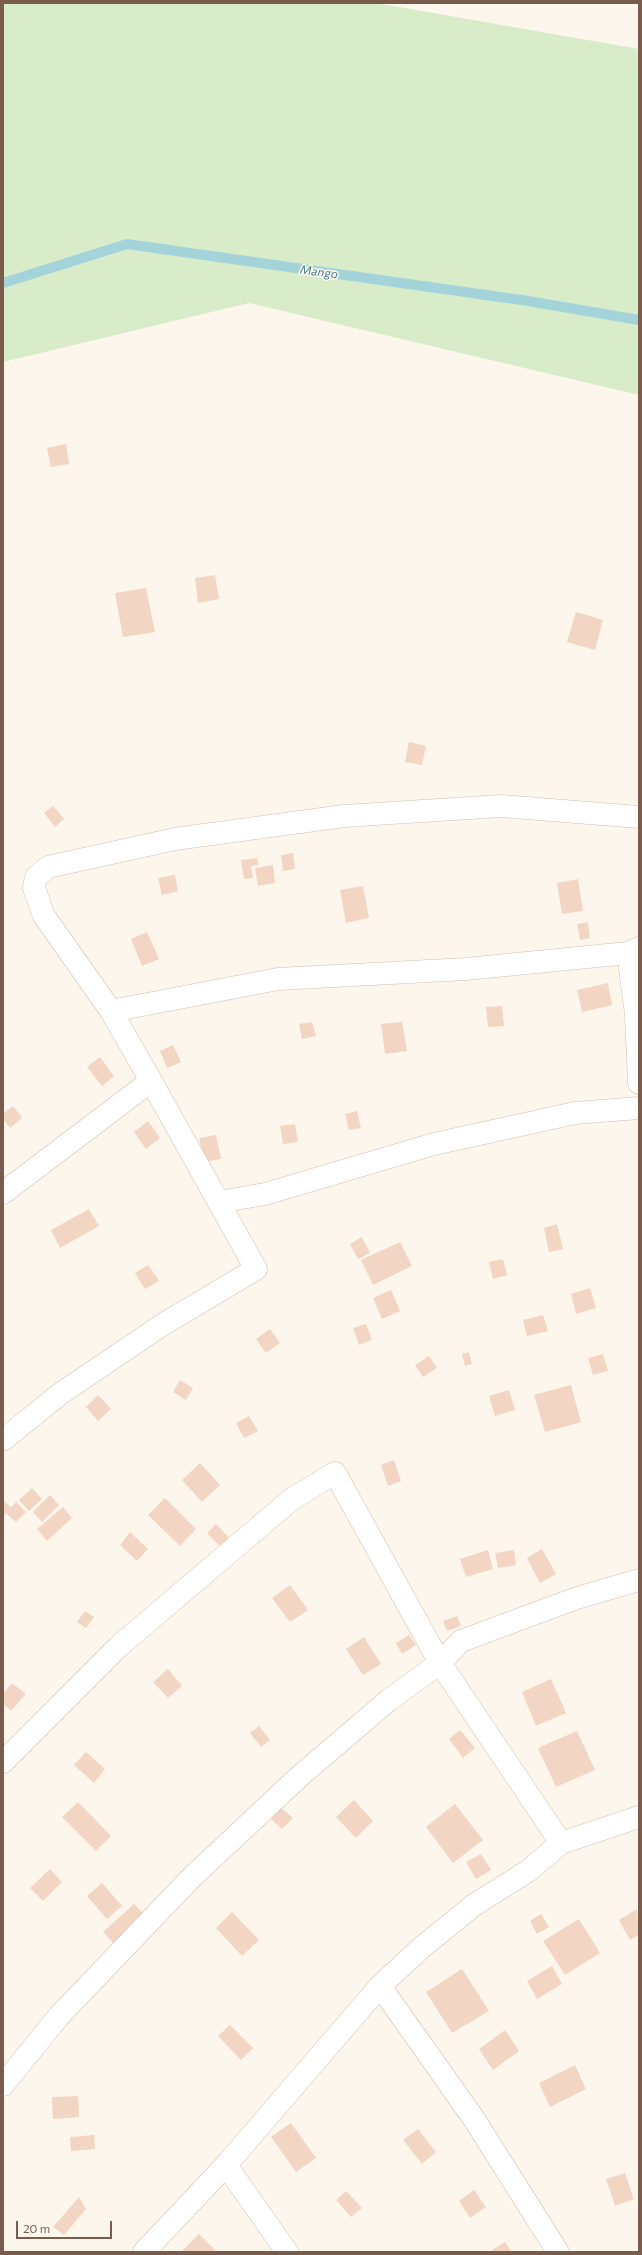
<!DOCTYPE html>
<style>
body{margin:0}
#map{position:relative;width:642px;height:2255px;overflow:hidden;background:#fdf6ec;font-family:Commissioner,sans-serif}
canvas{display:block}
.frame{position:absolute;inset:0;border:4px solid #7a5c4d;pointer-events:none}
.scale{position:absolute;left:16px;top:2221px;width:96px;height:18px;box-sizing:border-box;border:2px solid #7a5c4d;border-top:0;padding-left:5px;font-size:12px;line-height:14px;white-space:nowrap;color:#7a5c4d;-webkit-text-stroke:3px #fffaf3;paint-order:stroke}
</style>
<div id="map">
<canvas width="642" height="2255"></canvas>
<div class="frame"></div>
<div class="scale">20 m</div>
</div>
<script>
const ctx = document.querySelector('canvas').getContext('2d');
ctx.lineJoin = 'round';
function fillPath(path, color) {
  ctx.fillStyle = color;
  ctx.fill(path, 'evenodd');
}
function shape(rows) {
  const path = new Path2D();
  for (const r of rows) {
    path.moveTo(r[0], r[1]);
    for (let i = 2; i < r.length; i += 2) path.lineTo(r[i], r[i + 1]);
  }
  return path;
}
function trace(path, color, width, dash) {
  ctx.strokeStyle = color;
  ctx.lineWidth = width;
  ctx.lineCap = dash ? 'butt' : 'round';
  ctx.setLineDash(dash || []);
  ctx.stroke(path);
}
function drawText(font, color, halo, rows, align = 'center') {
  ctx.font = font + ' Commissioner,sans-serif';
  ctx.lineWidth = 3;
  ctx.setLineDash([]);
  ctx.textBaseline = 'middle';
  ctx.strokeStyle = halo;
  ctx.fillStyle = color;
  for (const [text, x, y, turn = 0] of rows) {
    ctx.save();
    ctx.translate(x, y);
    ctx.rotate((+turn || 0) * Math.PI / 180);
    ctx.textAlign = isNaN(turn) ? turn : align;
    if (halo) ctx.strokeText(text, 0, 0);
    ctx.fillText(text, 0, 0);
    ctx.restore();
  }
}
const green = shape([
 [3,3,376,3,639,49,639,395,249,303,3,362]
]);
const stream = shape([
 [3,283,127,244,528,301,639,320]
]);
const building = shape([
 [66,444,69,464,51,467,47,448],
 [215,575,219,599,198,603,195,578],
 [146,588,155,632,123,637,115,593],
 [576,612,603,620,595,650,567,642],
 [409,742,426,746,422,765,405,762],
 [53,806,64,819,55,827,44,813],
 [293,853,295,869,283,871,281,855],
 [257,858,259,865,251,866,253,878,244,879,241,860],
 [273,865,275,883,258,886,255,868],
 [175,875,178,891,162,895,158,878],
 [578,879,583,911,562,914,557,883],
 [363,886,369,918,346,923,340,890],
 [588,922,590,938,580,940,577,924],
 [147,932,159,959,142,966,131,939],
 [608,983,612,1005,582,1012,577,990],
 [502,1006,504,1026,488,1027,486,1007],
 [312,1022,316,1036,302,1039,299,1024],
 [402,1022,407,1051,385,1054,381,1024],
 [173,1045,181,1062,167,1068,160,1051],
 [100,1057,114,1076,102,1086,87,1067],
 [13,1106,22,1118,10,1128,3,1119,3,1114],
 [357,1111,361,1128,349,1130,345,1114],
 [148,1121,160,1138,146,1149,134,1132],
 [295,1124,298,1142,283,1144,280,1126],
 [216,1135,221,1159,204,1162,199,1138],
 [89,1209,99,1226,60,1248,51,1230],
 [557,1224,563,1249,549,1252,544,1228],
 [362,1237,370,1253,358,1259,350,1244],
 [400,1242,412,1266,373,1285,361,1260],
 [503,1259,507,1275,493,1279,489,1262],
 [148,1265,159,1281,145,1289,135,1273],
 [590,1288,596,1308,576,1314,571,1294],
 [391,1290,400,1311,382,1319,373,1298],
 [543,1315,548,1331,527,1336,523,1320],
 [366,1324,372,1340,359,1345,353,1328],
 [270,1329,280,1343,266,1353,256,1339],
 [469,1352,472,1364,465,1366,462,1354],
 [603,1354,608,1371,593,1375,588,1358],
 [429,1356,437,1368,423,1377,415,1365],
 [180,1380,193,1388,186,1400,173,1392],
 [571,1385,581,1422,545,1432,534,1395],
 [509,1390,515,1410,495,1416,489,1396],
 [98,1395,111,1409,98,1421,86,1407],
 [249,1416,258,1431,244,1438,236,1423],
 [394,1460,401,1481,388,1486,381,1465],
 [200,1463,220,1485,202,1502,182,1480],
 [32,1488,42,1499,29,1511,19,1500],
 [50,1495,59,1505,42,1522,33,1512],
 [165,1498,196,1529,180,1546,148,1515],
 [3,1500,11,1507,3,1517],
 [16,1502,26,1512,16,1522,6,1513],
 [63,1507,72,1518,47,1541,37,1529],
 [216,1524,230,1539,221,1547,207,1533],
 [130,1532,148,1549,137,1561,120,1545],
 [542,1549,556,1574,540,1583,527,1558],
 [488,1550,493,1569,466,1577,460,1559],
 [514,1550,516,1565,498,1568,495,1553],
 [290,1585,308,1610,290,1622,272,1598],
 [85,1611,94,1617,86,1628,77,1622],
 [457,1616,461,1626,447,1631,443,1621],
 [409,1635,416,1645,402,1654,396,1643],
 [364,1637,381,1664,363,1675,346,1649],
 [168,1669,182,1686,168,1698,153,1682],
 [551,1679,566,1713,536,1726,522,1692],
 [12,1683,26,1694,11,1711,3,1704,3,1694],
 [259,1726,270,1740,261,1747,250,1733],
 [460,1730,475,1748,463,1758,449,1739],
 [577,1731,595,1770,556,1787,538,1748],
 [86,1752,105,1769,94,1783,74,1765],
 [354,1800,373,1821,356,1838,336,1817],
 [78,1802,111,1836,96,1851,62,1817],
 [455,1804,483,1840,453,1863,426,1827],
 [281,1808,293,1818,282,1829,271,1819],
 [481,1854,491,1870,476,1879,466,1862],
 [50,1869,62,1882,43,1901,30,1888],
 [102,1883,122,1906,107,1919,87,1896],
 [134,1904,147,1917,116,1946,103,1932],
 [637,1909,639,1935,630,1940,619,1920],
 [232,1912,259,1940,242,1956,216,1928],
 [541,1914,549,1927,537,1934,530,1921],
 [579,1919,600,1953,565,1975,543,1941],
 [552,1966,562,1984,537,1999,527,1981],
 [462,1969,489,2011,452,2033,426,1992],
 [230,2025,253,2048,241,2060,218,2036],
 [505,2030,519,2051,493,2070,479,2049],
 [575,2065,586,2089,550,2107,539,2083],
 [78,2096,79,2117,53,2119,52,2097],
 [291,2123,316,2158,296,2172,271,2137],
 [418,2129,436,2152,422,2164,403,2140],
 [94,2135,95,2149,71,2151,70,2137],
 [625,2173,634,2199,615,2206,606,2179],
 [474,2190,486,2207,470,2218,459,2201],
 [346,2191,362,2208,351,2217,336,2200],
 [79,2197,86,2209,64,2235,53,2227],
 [199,2234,217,2252,181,2252],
 [505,2242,512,2252,489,2252]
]);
const minor = shape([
 [628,953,636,1014,639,1083],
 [111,1011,44,916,34,888,36,877,48,867,175,839,344,816,501,806,639,817],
 [3,1193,151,1081,111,1011,278,979,466,969,628,953,639,948],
 [219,1202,265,1194,434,1144,575,1113,639,1108],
 [3,1440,60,1394,162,1325,256,1269,151,1081],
 [3,1762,118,1647,292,1499,335,1473,440,1663,561,1843],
 [380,1986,474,2119,558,2252],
 [3,2085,59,2016,191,1878,301,1775,389,1700,440,1663,461,1641,577,1598,639,1580],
 [226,2165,287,2252],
 [144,2252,226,2165,380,1986,421,1948,474,1905,528,1871,561,1843,639,1817]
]);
const waterNames = [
 ["Mango",319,272,8]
];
fillPath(green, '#d8ecc9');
trace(stream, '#a5d3da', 10);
fillPath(building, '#f3d5c3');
trace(minor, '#d1beb0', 23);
trace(minor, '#fff', 22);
drawText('italic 12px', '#437c86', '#fffaf3', waterNames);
</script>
